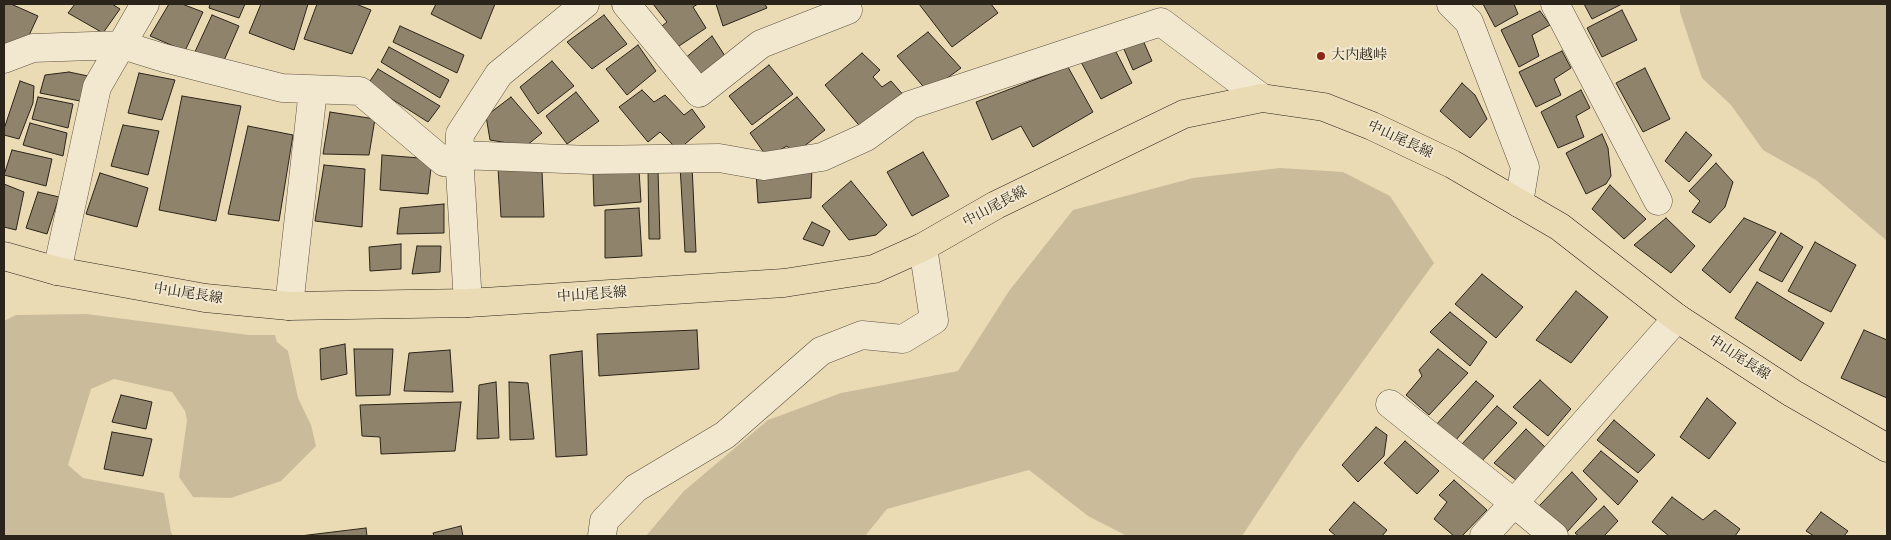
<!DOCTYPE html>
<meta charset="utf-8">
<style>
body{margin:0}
#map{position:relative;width:1891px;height:540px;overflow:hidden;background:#ebdbb5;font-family:Alegreya,serif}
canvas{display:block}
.frame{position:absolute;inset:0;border:5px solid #2b241a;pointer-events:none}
</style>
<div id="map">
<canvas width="1891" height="540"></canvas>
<div class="frame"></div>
</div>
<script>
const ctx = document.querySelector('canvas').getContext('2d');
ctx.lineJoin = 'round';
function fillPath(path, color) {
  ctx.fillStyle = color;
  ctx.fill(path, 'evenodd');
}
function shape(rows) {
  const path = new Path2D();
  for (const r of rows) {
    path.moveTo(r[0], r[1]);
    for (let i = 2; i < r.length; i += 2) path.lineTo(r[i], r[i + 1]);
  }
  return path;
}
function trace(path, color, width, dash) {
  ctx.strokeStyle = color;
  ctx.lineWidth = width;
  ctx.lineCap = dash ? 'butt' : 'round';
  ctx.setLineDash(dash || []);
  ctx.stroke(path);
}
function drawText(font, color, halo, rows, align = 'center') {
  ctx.font = font + ' Alegreya,"Noto Serif JP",serif';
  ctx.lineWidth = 4;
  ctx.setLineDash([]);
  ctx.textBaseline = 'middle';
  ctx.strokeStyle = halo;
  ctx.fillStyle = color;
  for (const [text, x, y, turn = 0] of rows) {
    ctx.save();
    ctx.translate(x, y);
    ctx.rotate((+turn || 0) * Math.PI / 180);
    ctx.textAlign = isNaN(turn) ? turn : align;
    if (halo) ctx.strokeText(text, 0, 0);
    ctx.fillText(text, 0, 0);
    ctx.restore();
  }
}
const green = shape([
 [1680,4,1887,4,1887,241,1816,180,1763,150,1731,105,1702,78,1680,12],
 [1280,168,1343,172,1390,196,1434,263,1298,451,1242,536,1127,536,1088,516,1029,470,887,509,865,536,646,536,684,491,768,420,841,393,958,371,1009,291,1073,210,1193,178],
 [86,314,249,335,275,335,277,342,288,351,298,398,311,425,316,446,281,481,231,498,193,497,179,477,187,420,185,411,172,392,114,379,91,389,68,465,83,478,164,493,171,532,173,536,4,536,4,321,16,315]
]);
const building = shape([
 [4,4,11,4,38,16,25,44,4,47,4,4],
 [75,4,112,4,120,9,103,33,68,13,75,4],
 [169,4,182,4,203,12,185,51,150,36,169,4],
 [210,4,245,4,239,18,209,8,210,4],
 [261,4,308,4,294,50,249,33,261,4],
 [317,4,356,4,371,10,352,54,304,39,317,4],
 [436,4,495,4,481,39,431,14,436,4],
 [653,4,698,4,693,7,706,28,673,50,658,29,667,22,653,4],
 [716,4,765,4,767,8,723,26,716,4],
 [919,4,991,4,998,13,952,47,919,4],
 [1483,4,1514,4,1518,14,1495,27,1483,4],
 [1584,4,1622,4,1592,19,1584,4],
 [1622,10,1637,40,1602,57,1587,28,1622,10],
 [1540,11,1550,25,1532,35,1539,56,1519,67,1501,30,1540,11],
 [212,15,239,26,222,65,193,56,212,15],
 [604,15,627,44,592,69,567,42,604,15],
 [400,26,464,55,457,73,393,42,400,26],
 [928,32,961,68,928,92,897,56,928,32],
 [712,36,727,59,701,77,684,59,712,36],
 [1142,38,1152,61,1133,70,1123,47,1142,38],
 [638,45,656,71,627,95,606,69,638,45],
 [1113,46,1132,83,1101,99,1081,62,1113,46],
 [389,47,449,80,440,98,381,62,389,47],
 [1562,51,1571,68,1554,79,1561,95,1536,107,1519,72,1562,51],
 [862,53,880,70,873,77,882,87,891,81,906,98,863,130,825,85,862,53],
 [552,61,574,86,538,114,520,87,552,61],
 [769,65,793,94,752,125,729,96,769,65],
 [1068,67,1093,112,1033,147,1021,126,992,140,976,102,1068,67],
 [1645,68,1670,119,1643,132,1616,83,1645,68],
 [378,69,440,106,428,122,368,84,378,69],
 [69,72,88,76,80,101,40,93,45,75,69,72],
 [139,73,175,80,162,120,128,113,139,73],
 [20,81,34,86,33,103,19,139,4,135,4,129,20,81],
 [1462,83,1475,95,1487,119,1470,138,1440,111,1462,83],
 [642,90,654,102,665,95,684,115,692,109,705,127,678,150,660,132,648,142,619,107,642,90],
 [1581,90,1590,108,1576,116,1584,137,1558,148,1541,112,1581,90],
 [576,92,599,121,567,144,546,116,576,92],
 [182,96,241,106,216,221,159,210,182,96],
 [38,97,73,104,68,128,32,119,38,97],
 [511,97,542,133,526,146,490,140,486,116,511,97],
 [797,97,825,130,794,154,787,146,767,157,750,133,797,97],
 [330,112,375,119,369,155,323,154,330,112],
 [30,123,67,133,63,156,23,145,30,123],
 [123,125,159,131,148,175,111,166,123,125],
 [248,126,293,135,279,221,228,214,248,126],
 [1686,132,1712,155,1689,182,1665,161,1686,132],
 [1602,134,1608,148,1611,176,1606,184,1586,194,1566,153,1602,134],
 [12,150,52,159,46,186,4,175,12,150],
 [923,152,949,196,912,216,887,172,923,152],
 [382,155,432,159,428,194,380,190,382,155],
 [1716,163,1733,182,1725,207,1710,223,1692,212,1700,201,1689,191,1716,163],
 [324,165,365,169,362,227,315,221,324,165],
 [692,165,696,252,685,252,680,166,692,165],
 [812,167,811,198,758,203,756,172,812,167],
 [498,168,542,171,544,217,501,217,498,168],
 [648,169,658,170,660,239,649,239,648,169],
 [639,170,641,202,594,206,593,173,639,170],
 [100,173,148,188,137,227,86,214,100,173],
 [851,181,887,225,876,235,849,240,822,206,851,181],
 [4,184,24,192,16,230,4,227,4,184],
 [1610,185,1646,219,1624,239,1592,209,1610,185],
 [38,192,59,197,47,234,26,228,38,192],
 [444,204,444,233,397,234,400,208,444,204],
 [639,208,642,256,605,258,605,210,639,208],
 [1666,218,1695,246,1671,273,1634,245,1666,218],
 [1744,218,1776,232,1730,293,1702,270,1744,218],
 [812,222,830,231,823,246,803,239,812,222],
 [1781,233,1803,247,1782,282,1759,270,1781,233],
 [1815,242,1856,265,1831,312,1788,291,1815,242],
 [401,244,401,269,370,271,369,247,401,244],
 [417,246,441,246,440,272,412,274,417,246],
 [1482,274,1523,307,1496,338,1455,304,1482,274],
 [1757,282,1824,323,1801,361,1735,318,1757,282],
 [1576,291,1608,317,1571,363,1536,340,1576,291],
 [1450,312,1487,342,1470,366,1430,332,1450,312],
 [697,330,699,369,599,376,597,334,697,330],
 [1864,330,1887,340,1887,398,1841,378,1864,330],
 [345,344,347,374,321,380,320,349,345,344],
 [354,349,393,349,390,395,356,396,354,349],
 [1438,349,1468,373,1429,415,1406,395,1422,376,1419,370,1438,349],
 [450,350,453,392,404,391,409,353,450,350],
 [582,351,587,455,556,457,550,355,582,351],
 [1540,380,1571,409,1548,436,1513,407,1540,380],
 [1476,381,1494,396,1455,441,1434,427,1476,381],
 [496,382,499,438,477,439,479,385,496,382],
 [509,382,528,383,534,439,510,440,509,382],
 [121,395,152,402,146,429,112,422,121,395],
 [1707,398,1736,423,1709,459,1680,437,1707,398],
 [461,402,455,451,381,454,380,437,362,436,360,405,461,402],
 [1497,406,1517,423,1480,463,1462,444,1497,406],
 [1614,420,1655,455,1638,473,1597,440,1614,420],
 [1376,427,1387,435,1384,456,1358,482,1342,465,1376,427],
 [1526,429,1545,447,1516,480,1494,463,1526,429],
 [112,432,152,439,143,476,104,469,112,432],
 [1405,441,1439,471,1417,494,1384,463,1405,441],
 [1601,451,1638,481,1618,505,1583,471,1601,451],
 [1572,472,1597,499,1567,532,1539,506,1572,472],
 [1454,480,1487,510,1462,536,1454,536,1434,519,1447,502,1439,495,1454,480],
 [1672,497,1703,520,1715,510,1740,529,1735,536,1669,536,1652,522,1672,497],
 [1354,502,1387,530,1382,536,1336,536,1329,530,1354,502],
 [1604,506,1618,521,1604,536,1579,536,1575,533,1604,506],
 [1821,512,1848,531,1844,536,1814,536,1806,531,1821,512],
 [461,526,463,536,434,536,433,533,461,526],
 [366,528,367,536,300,536,366,528]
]);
const minor = shape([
 [626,4,699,93,761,44,848,10],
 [1451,4,1469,22,1525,167,1519,203],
 [1555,4,1658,201],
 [4,59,33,48,122,45,164,58,282,88,360,91,444,162,459,155,591,160,719,158,764,166,822,157,866,137,910,105,1161,22,1262,98],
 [57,271,97,87,145,4],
 [468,303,459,155,460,134,499,74,585,4],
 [289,306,313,90],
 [1390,404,1514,503,1484,536],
 [602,536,604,521,636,488,725,435,821,351,862,335,903,339,934,320,923,247],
 [1554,536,1514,503,1677,318]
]);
const major = shape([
 [4,256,57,271,205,298,289,306,468,303,784,283,874,269,923,247,996,205,1184,114,1262,98,1324,107,1372,126,1452,164,1560,227,1677,318,1792,393,1887,448]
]);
const markers = [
 [1321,56,5,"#8f2418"]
];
const poiNames = [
 ["大内越峠",1331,56]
];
const streetNames = [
 ["中山尾長線",1400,140,25],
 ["中山尾長線",995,207,-28],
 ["中山尾長線",188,294,9],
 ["中山尾長線",592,295,-4],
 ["中山尾長線",1739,358,33]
];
fillPath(green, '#cabc9b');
fillPath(building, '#8f836b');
trace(building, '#2b241a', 1);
trace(minor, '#5b5241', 29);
trace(major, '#2b241a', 29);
trace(minor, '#f2e8cf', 28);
trace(major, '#ebdbb5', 28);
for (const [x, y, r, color] of markers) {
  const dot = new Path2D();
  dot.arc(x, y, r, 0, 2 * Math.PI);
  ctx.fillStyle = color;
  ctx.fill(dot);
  trace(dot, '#f2e8cf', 2);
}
drawText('14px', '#2b241a', '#f2e8cf', poiNames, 'left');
drawText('14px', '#2b241a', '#f2e8cf', streetNames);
</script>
